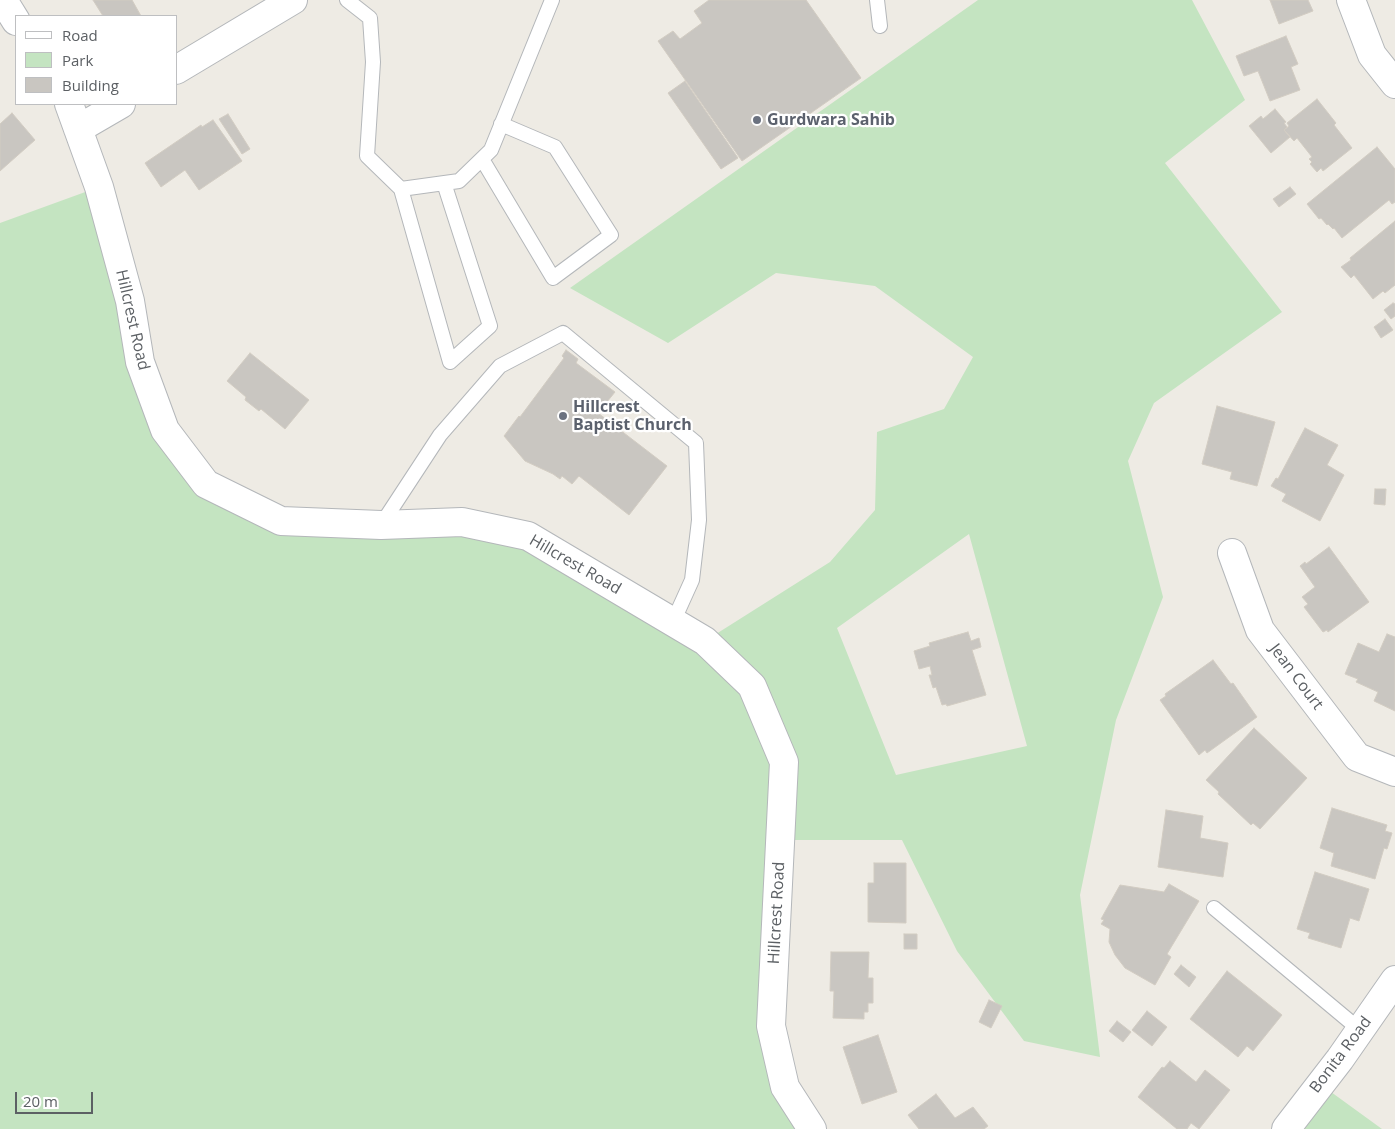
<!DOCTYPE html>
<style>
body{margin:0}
#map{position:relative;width:1395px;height:1129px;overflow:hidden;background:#eeebe4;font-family:"Open Sans",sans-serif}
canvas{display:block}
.legend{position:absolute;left:15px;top:15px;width:162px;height:90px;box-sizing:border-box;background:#fff;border:1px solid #bebfc1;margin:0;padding:6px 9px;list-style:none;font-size:15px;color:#5c6064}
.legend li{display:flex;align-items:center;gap:10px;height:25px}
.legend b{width:25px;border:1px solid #bebfc1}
.scale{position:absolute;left:15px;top:1092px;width:78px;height:22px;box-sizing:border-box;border:2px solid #5c6064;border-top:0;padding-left:6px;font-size:15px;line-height:18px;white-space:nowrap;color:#5c6064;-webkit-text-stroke:4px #fff;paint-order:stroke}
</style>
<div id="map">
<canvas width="1395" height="1129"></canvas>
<ul class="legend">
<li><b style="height:6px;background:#fff"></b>Road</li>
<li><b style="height:14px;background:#c4e4c1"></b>Park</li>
<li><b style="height:14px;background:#c9c6c1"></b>Building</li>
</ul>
<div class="scale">20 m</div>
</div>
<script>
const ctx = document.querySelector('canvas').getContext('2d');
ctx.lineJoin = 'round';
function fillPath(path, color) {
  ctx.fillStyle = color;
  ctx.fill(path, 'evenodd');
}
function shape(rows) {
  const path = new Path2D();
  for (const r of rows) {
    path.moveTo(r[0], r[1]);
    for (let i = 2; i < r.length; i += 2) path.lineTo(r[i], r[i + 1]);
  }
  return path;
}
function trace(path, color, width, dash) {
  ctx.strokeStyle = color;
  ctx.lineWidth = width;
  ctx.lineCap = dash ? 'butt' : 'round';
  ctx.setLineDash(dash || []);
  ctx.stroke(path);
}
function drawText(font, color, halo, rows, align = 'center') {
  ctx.font = font + ' "Open Sans",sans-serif';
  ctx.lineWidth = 4.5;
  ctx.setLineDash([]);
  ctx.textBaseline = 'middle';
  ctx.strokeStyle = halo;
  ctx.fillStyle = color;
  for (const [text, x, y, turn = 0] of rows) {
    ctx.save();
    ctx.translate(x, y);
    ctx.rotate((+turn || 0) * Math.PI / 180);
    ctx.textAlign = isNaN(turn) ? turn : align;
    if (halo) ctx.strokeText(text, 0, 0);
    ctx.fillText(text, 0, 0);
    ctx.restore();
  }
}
const green = shape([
 [978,0,1192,0,1245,100,1165,163,1282,312,1154,403,1128,461,1163,597,1116,720,1080,895,1100,1057,1024,1041,957,951,902,840,781,840,771,1026,812,1129,0,1129,0,223,99,187,140,362,206,484,281,521,528,536,705,641,830,562,875,510,877,432,944,409,973,357,875,286,776,273,668,343,570,288],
 [969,534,1027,746,896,775,837,628],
 [1320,1084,1382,1129,1286,1129]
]);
const building = shape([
 [93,0,132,0,141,16,103,16,93,0],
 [709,0,806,0,861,78,742,161,658,41,673,31,680,39,702,23,694,11,709,0],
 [1270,0,1308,0,1313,11,1279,24,1270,0],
 [1286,36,1298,64,1291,67,1300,90,1270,101,1258,71,1244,76,1236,56,1286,36],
 [685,81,738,158,721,169,668,93,685,81],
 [1317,99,1336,123,1334,125,1352,148,1323,171,1321,168,1317,172,1310,164,1312,162,1309,159,1312,157,1297,138,1294,141,1284,130,1289,126,1287,123,1317,99],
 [1275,109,1286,122,1284,123,1287,127,1284,130,1290,137,1271,153,1249,126,1261,116,1263,119,1275,109],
 [12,113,35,140,0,171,0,124,12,113],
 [228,114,250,149,242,154,219,119,228,114],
 [213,120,242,161,199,190,185,170,161,187,145,163,201,125,202,127,213,120],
 [1377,147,1395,169,1395,202,1392,204,1389,200,1342,238,1334,228,1333,229,1328,224,1327,225,1321,218,1319,219,1307,204,1377,147],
 [1290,187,1296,194,1279,207,1273,199,1290,187],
 [1395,221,1395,285,1385,293,1383,291,1373,299,1354,275,1351,278,1341,267,1351,260,1350,258,1395,221],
 [1393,303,1395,304,1395,316,1391,319,1384,310,1393,303],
 [1385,319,1393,330,1381,338,1374,327,1385,319],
 [566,350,578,359,576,363,615,392,598,413,667,466,629,515,579,476,572,484,562,476,560,479,553,474,525,461,504,436,519,416,520,417,564,358,562,356,566,350],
 [250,353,309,400,285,429,261,409,259,411,245,400,246,397,227,381,250,353],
 [1217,406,1275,422,1257,486,1230,479,1232,472,1202,464,1217,406],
 [1305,428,1338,445,1327,465,1344,475,1320,521,1282,501,1286,494,1271,486,1276,478,1278,479,1305,428],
 [1375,489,1386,489,1385,505,1374,504,1375,489],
 [1329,547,1369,602,1328,632,1327,630,1323,632,1304,607,1308,604,1302,597,1315,587,1300,566,1305,562,1306,564,1329,547],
 [968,632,971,641,979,638,981,647,972,650,986,695,947,706,946,704,942,705,936,687,933,688,929,675,932,675,930,666,919,669,914,651,930,646,929,643,968,632],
 [1387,634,1395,637,1395,711,1374,701,1378,692,1356,682,1358,679,1345,674,1358,643,1379,652,1387,634],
 [1213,660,1231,684,1233,683,1257,717,1207,753,1205,750,1199,755,1160,700,1166,696,1165,694,1213,660],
 [1254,728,1307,778,1260,829,1253,823,1251,825,1218,794,1219,792,1206,780,1254,728],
 [1332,808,1387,825,1385,831,1392,833,1387,849,1384,848,1375,879,1331,866,1334,853,1320,848,1332,808],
 [1166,810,1203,816,1200,838,1228,843,1223,877,1158,867,1166,810],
 [874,863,906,863,906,923,868,922,868,883,874,883,874,863],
 [1315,872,1369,889,1359,921,1350,918,1341,948,1308,938,1310,933,1297,929,1315,872],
 [1169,884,1199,901,1167,954,1171,957,1155,985,1125,968,1115,955,1109,942,1110,929,1101,924,1104,920,1101,919,1120,885,1164,892,1169,884],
 [904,934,917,934,917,949,904,949,904,934],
 [831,952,869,952,868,978,873,978,873,1003,868,1003,868,1012,864,1012,864,1019,833,1018,834,991,830,991,831,952],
 [1181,965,1196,977,1189,987,1174,974,1181,965],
 [1227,971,1282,1015,1253,1051,1247,1046,1238,1057,1190,1019,1227,971],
 [989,1000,1002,1006,991,1028,979,1022,989,1000],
 [1147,1011,1167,1027,1152,1046,1132,1030,1147,1011],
 [1117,1021,1131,1032,1123,1042,1109,1031,1117,1021],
 [878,1035,897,1092,862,1104,843,1047,878,1035],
 [1170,1061,1196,1082,1205,1070,1230,1090,1199,1129,1191,1123,1187,1129,1177,1129,1138,1097,1162,1067,1164,1068,1170,1061],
 [936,1094,955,1118,973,1107,988,1126,984,1129,919,1129,908,1115,936,1094]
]);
const service = shape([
 [347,0,370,18,373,62,367,156,401,189,459,181,491,150,552,0],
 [877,0,880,26],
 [482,159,553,278,611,235,555,147,501,124],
 [401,189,450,362,490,326,444,183],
 [381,525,440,435,500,366,563,333,696,443,699,520,692,580,673,622],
 [1214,908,1360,1030]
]);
const minor = shape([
 [3,0,16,21],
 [1351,0,1372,55,1395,84],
 [176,70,293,0],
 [69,104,99,187,130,301,140,362,165,430,206,484,281,521,381,525,462,522,528,536,705,641,752,686,784,762,771,1026,785,1087,812,1129],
 [78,129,121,104],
 [1232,553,1260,630,1357,757,1395,772],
 [1286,1129,1340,1059,1395,980]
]);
const markers = [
 [757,120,5,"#6b7280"],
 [563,416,5,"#6b7280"]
];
const worshipNames = [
 ["Gurdwara Sahib",767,120],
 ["Hillcrest",573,407],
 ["Baptist Church",573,425]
];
const streetNames = [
 ["Hillcrest Road",132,320,77],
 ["Hillcrest Road",575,565,30],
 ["Jean Court",1296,677,53],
 ["Hillcrest Road",777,913,-87],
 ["Bonita Road",1341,1055,-53]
];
fillPath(green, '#c4e4c1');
fillPath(building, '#c9c6c1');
trace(building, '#d2ccc2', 1);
trace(service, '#b4b7ba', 16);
trace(minor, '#b4b7ba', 30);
trace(service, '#fff', 14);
trace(minor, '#fff', 28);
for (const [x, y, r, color] of markers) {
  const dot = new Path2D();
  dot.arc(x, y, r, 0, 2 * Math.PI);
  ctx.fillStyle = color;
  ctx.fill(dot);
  trace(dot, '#fff', 2);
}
drawText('bold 16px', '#5b616d', '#fff', worshipNames, 'left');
drawText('16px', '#5c6064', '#fff', streetNames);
</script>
